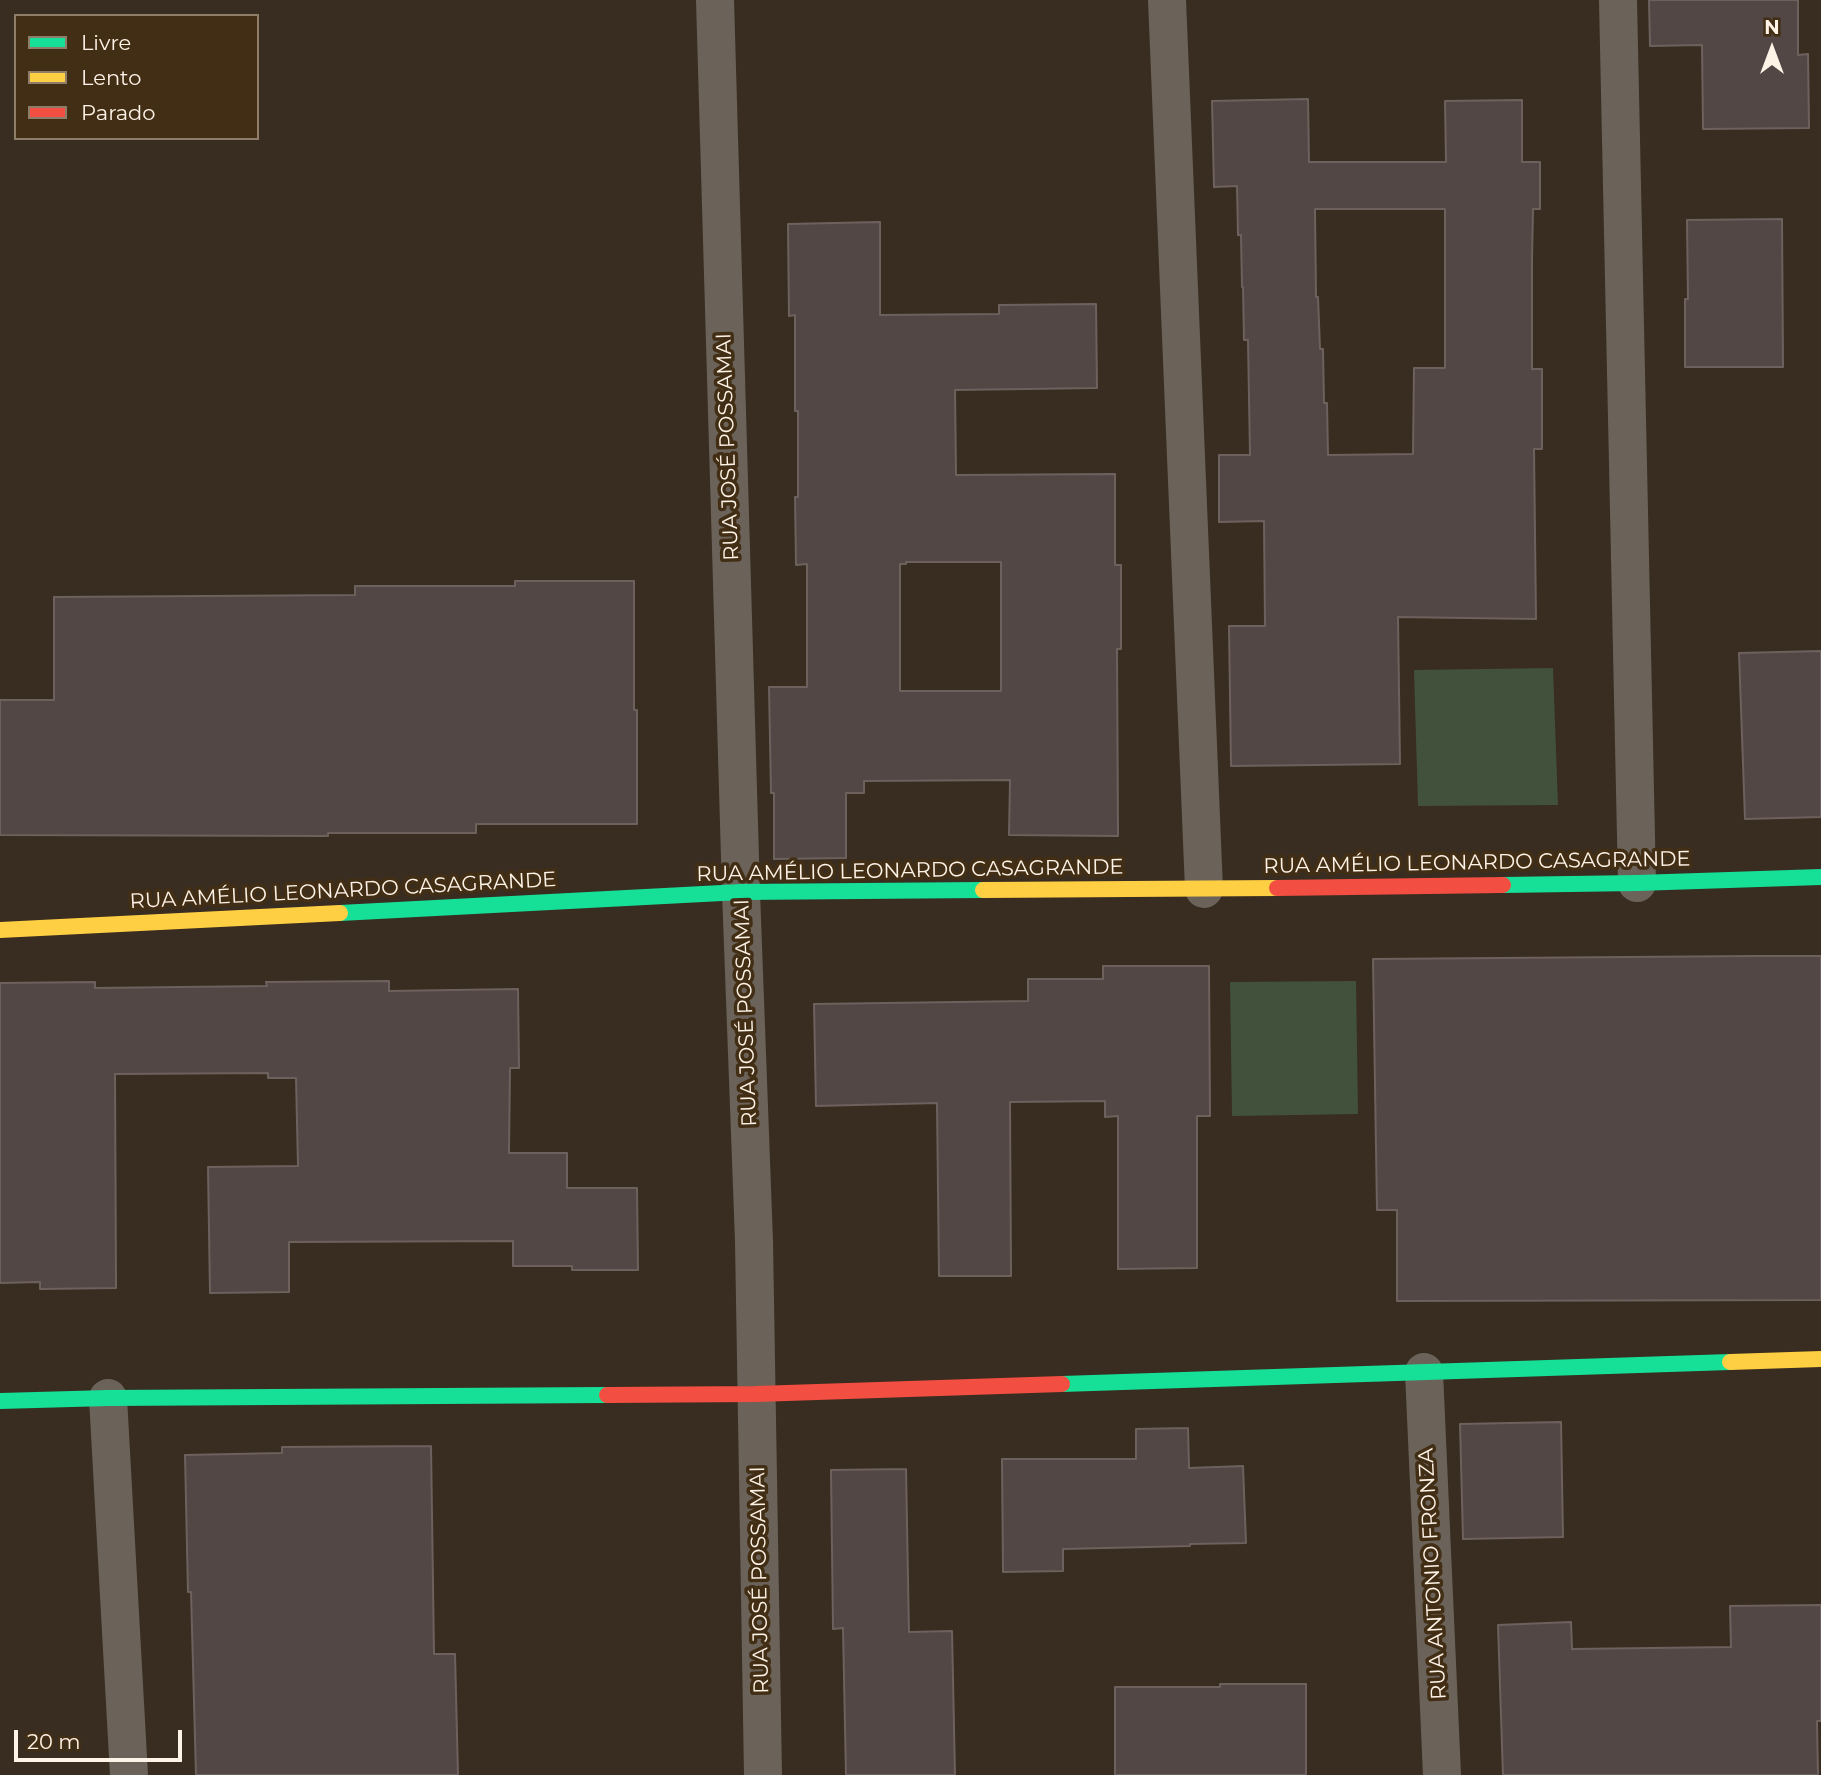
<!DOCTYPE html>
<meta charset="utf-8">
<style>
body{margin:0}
#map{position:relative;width:1821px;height:1775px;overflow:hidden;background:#382d20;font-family:Montserrat,sans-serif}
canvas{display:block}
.legend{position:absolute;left:14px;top:14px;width:245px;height:126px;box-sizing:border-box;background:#422e15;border:2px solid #8d7d69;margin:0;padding:9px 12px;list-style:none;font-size:21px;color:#fef3e7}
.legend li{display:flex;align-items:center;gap:14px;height:35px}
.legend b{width:35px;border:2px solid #8d7d69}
.north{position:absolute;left:1737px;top:14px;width:70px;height:70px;-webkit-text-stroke:5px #422e15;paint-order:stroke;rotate:0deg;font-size:19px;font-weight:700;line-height:28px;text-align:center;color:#fef3e7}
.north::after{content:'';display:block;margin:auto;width:24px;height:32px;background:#fef3e7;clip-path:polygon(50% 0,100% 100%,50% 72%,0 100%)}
.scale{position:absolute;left:14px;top:1730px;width:168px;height:32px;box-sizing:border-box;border:4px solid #fef3e7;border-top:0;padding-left:9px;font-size:21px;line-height:24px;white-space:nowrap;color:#fef3e7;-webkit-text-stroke:5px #422e15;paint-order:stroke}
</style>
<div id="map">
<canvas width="1821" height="1775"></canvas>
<ul class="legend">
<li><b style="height:9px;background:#16e098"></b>Livre</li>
<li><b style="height:9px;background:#ffcf43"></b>Lento</li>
<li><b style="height:9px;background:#f24e42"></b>Parado</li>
</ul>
<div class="north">N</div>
<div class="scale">20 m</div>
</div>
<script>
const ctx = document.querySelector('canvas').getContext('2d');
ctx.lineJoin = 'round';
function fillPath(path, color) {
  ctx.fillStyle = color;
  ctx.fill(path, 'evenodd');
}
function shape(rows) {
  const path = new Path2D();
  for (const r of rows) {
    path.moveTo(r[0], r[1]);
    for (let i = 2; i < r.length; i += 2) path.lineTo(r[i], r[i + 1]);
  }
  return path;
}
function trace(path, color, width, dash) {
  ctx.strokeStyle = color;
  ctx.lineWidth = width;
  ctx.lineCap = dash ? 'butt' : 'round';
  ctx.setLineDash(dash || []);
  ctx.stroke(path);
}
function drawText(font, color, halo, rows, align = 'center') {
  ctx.font = font + ' Montserrat,sans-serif';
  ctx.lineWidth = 7;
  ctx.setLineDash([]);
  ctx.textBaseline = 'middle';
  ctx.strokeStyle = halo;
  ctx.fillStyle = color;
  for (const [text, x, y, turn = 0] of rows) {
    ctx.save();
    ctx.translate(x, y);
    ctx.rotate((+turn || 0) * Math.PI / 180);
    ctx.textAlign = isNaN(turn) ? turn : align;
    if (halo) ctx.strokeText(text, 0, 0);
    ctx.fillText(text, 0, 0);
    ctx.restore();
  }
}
const green = shape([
 [1553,668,1558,805,1418,806,1414,670],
 [1356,981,1358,1114,1232,1116,1230,982]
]);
const building = shape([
 [1649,0,1798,0,1798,55,1808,54,1809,128,1703,129,1702,45,1650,46,1649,0],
 [1308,99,1309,162,1446,162,1445,101,1522,100,1522,162,1540,162,1540,209,1533,209,1532,261,1532,369,1542,369,1542,449,1534,449,1536,619,1398,617,1400,764,1231,766,1229,626,1265,626,1264,521,1219,522,1219,455,1250,455,1248,340,1244,340,1243,287,1242,287,1241,235,1238,235,1237,186,1214,187,1212,101,1308,99],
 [1315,209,1445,209,1445,368,1414,368,1413,454,1328,455,1327,403,1324,403,1323,349,1320,349,1318,297,1316,297,1315,209],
 [1782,219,1783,367,1685,367,1685,299,1688,299,1687,220,1782,219],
 [880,222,880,315,999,314,999,305,1096,304,1097,388,955,390,956,475,1115,474,1115,565,1121,565,1121,649,1117,649,1118,836,1009,835,1010,780,864,781,864,793,846,793,846,858,774,859,774,793,771,793,769,687,807,687,807,564,796,565,795,497,798,497,798,411,795,411,795,315,789,316,788,224,880,222],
 [906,562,1001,562,1001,691,900,691,900,564,906,564,906,562],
 [515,581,634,581,634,710,637,710,637,824,476,824,476,833,328,833,328,836,0,835,0,700,54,700,54,597,355,595,355,586,515,586,515,581],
 [1821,651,1821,817,1745,819,1739,653,1821,651],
 [1754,956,1821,956,1821,1300,1397,1301,1397,1210,1377,1210,1373,959,1754,956],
 [1103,966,1209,966,1210,1116,1197,1116,1197,1268,1118,1269,1118,1116,1105,1117,1105,1101,1010,1102,1011,1276,939,1276,937,1103,816,1106,814,1004,1028,1001,1028,979,1103,979,1103,966],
 [389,981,389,991,518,989,519,1068,510,1068,509,1153,567,1153,567,1188,637,1188,638,1270,572,1270,572,1266,513,1266,513,1241,289,1242,289,1292,210,1293,208,1167,298,1166,296,1078,268,1078,268,1073,115,1074,116,1288,40,1289,40,1282,0,1283,0,983,95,982,95,988,267,986,266,982,389,981],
 [1561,1422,1563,1537,1463,1539,1460,1424,1561,1422],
 [1188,1428,1189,1468,1243,1466,1246,1543,1190,1544,1190,1546,1063,1549,1063,1571,1003,1572,1002,1459,1136,1459,1136,1429,1188,1428],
 [431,1446,434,1654,455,1654,458,1775,196,1775,191,1592,188,1592,185,1455,282,1453,282,1447,431,1446],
 [906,1469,909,1632,952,1631,955,1775,846,1775,843,1628,833,1629,831,1470,906,1469],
 [1821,1605,1821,1721,1817,1721,1818,1775,1503,1775,1498,1625,1571,1622,1572,1649,1731,1647,1730,1606,1821,1605],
 [1220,1684,1306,1684,1306,1775,1115,1775,1115,1687,1220,1687,1220,1684]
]);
const street = shape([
 [715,0,741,892,754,1241,763,1775],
 [1167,0,1204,889],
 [1618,0,1637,883],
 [1424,1372,1442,1775],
 [108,1398,129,1775]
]);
const fast = shape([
 [1503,885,1637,883,1821,877],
 [340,913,741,892,983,890],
 [1062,1384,1730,1362],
 [0,1401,108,1398,607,1395]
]);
const slow = shape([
 [983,890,1277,888],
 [0,930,340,913],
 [1730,1362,1821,1359]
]);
const jam = shape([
 [1277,888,1503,885],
 [607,1395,756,1394,1062,1384]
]);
const streetNames = [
 ["RUA JOSÉ POSSAMAI",728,447,-92],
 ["RUA AMÉLIO LEONARDO CASAGRANDE",1477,863,-1],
 ["RUA AMÉLIO LEONARDO CASAGRANDE",910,871,-1],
 ["RUA AMÉLIO LEONARDO CASAGRANDE",343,891,-3],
 ["RUA JOSÉ POSSAMAI",746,1013,-92],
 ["RUA ANTONIO FRONZA",1433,1574,-93],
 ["RUA JOSÉ POSSAMAI",760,1580,-91]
];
fillPath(green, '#42513c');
fillPath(building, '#524744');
trace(building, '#6d615e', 2);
trace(street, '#6b6359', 38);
trace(fast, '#16e098', 16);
trace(slow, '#ffcf43', 16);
trace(jam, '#f24e42', 16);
drawText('21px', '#fef3e7', '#422e15', streetNames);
</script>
